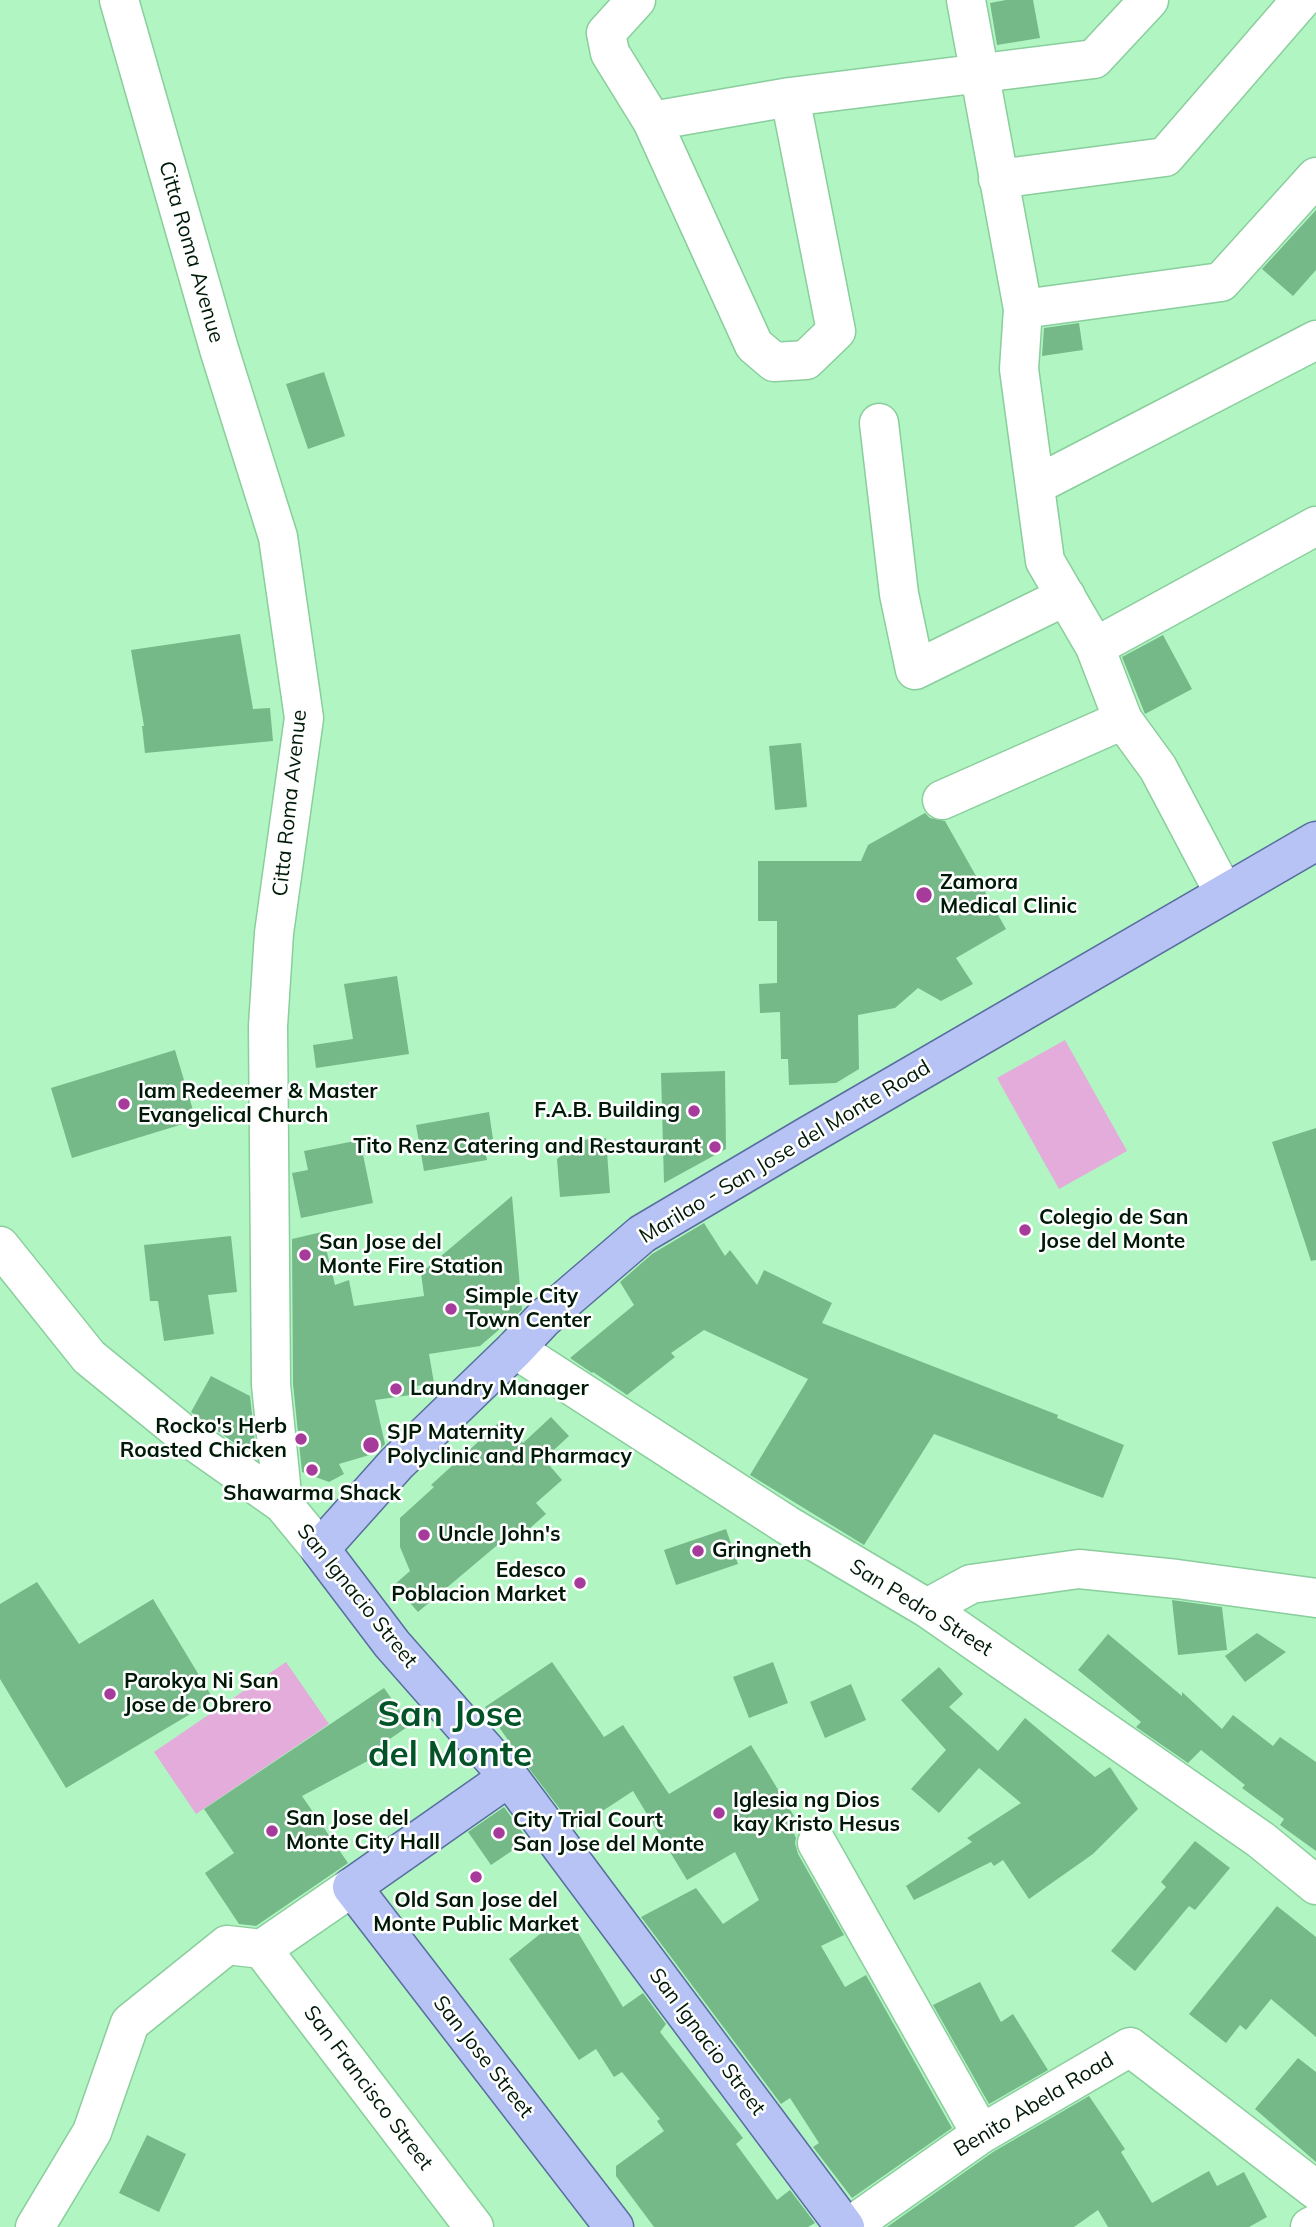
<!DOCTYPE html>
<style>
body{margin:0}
canvas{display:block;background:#b0f5c2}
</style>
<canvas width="1316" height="2227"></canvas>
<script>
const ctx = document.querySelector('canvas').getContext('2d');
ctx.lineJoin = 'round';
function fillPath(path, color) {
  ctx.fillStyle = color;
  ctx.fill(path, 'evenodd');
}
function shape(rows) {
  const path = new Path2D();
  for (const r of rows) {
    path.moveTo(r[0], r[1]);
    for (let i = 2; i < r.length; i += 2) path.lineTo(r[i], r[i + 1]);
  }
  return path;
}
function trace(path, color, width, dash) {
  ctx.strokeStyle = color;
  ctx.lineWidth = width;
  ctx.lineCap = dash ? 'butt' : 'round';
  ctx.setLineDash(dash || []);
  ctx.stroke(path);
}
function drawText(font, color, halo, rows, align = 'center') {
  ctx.font = font + ' Mulish,sans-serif';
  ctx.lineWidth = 5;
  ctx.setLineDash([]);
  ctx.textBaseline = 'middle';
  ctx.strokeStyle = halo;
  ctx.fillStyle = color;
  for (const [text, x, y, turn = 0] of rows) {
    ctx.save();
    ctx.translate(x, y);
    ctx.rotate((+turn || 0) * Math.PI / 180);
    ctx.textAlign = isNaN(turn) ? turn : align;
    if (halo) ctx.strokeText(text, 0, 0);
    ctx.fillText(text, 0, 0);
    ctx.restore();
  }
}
const green = shape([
 [1065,1040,1127,1151,1059,1189,997,1078],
 [286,1662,329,1724,196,1814,154,1752]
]);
const building = shape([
 [1006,0,1033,0,1040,38,997,45,990,3],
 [1316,210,1316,270,1293,296,1262,269],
 [1079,323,1083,350,1042,356,1044,328],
 [324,372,345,436,308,449,286,384],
 [240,634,253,709,270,708,273,741,145,753,142,726,144,726,131,650],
 [1163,635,1192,689,1145,714,1122,657],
 [801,743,807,807,775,810,769,746],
 [925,813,930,818,945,821,1006,929,956,958,973,984,941,1001,918,988,895,1008,858,1015,859,1069,836,1083,789,1085,788,1059,781,1059,780,1012,760,1013,759,984,777,983,777,921,758,921,758,861,861,861,868,845],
 [397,976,409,1054,316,1068,313,1045,353,1039,344,984],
 [175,1050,196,1120,72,1158,51,1088],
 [725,1071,726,1149,664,1183,661,1073],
 [489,1112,493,1139,483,1141,487,1160,424,1171,416,1125],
 [1316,1128,1316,1260,1311,1261,1272,1142],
 [606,1138,610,1193,560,1197,557,1159,581,1140],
 [360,1140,373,1203,301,1218,292,1173,308,1170,304,1151],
 [512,1196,522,1310,480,1346,429,1354,434,1383,417,1386,418,1394,375,1400,385,1444,376,1453,339,1464,344,1474,329,1482,302,1472,293,1384,292,1239,322,1232,335,1285,349,1280,354,1306,424,1296,421,1273],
 [704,1223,725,1256,730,1250,757,1285,764,1270,832,1303,822,1323,1058,1415,1057,1418,1124,1445,1103,1498,934,1434,864,1545,750,1475,808,1379,704,1330,671,1353,675,1357,627,1395,593,1372,592,1373,570,1358,634,1305,620,1282,652,1254],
 [231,1236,237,1292,208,1295,214,1334,164,1341,158,1301,150,1301,144,1245],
 [211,1376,250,1396,256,1452,252,1453,233,1442,191,1412],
 [551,1417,569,1436,544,1459,562,1480,536,1503,546,1514,520,1537,514,1531,418,1612,394,1585,410,1571,400,1547,400,1518,434,1487,431,1485,502,1420,523,1443],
 [726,1529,738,1564,676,1585,664,1550],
 [37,1582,79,1644,153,1599,214,1700,66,1788,0,1679,0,1604],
 [1172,1600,1222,1607,1227,1650,1178,1655],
 [1257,1633,1286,1652,1245,1682,1225,1656],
 [1108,1634,1182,1696,1182,1692,1222,1729,1233,1715,1273,1746,1280,1737,1316,1762,1316,1851,1280,1825,1284,1819,1242,1788,1245,1785,1201,1750,1188,1763,1136,1727,1141,1722,1078,1670],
 [552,1662,604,1737,623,1725,669,1794,751,1745,794,1816,788,1820,796,1838,795,1843,798,1854,844,1935,821,1946,845,1987,866,1975,952,2128,852,2198,813,2147,819,2143,790,2098,781,2104,641,1917,696,1888,723,1924,759,1900,735,1852,687,1880,633,1791,575,1829,515,1750,485,1707],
 [773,1662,788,1703,749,1718,733,1677],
 [939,1667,963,1694,949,1707,998,1751,1025,1718,1095,1777,1110,1767,1138,1809,1093,1854,1029,1899,1003,1860,994,1866,991,1862,914,1900,906,1886,972,1842,967,1838,1021,1803,979,1768,939,1813,911,1789,946,1750,901,1700],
 [851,1684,866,1720,825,1738,810,1702],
 [384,1688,410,1725,374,1750,377,1756,302,1796,348,1863,256,1926,239,1924,205,1873,234,1853,204,1809],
 [504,1807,528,1840,491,1865,468,1832],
 [1195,1841,1230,1868,1195,1910,1189,1906,1135,1971,1111,1951,1166,1887,1161,1882],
 [1277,1906,1316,1937,1316,2037,1271,1999,1246,2030,1240,2025,1226,2043,1189,2014],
 [571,1921,623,2007,643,1993,666,2024,660,2032,743,2138,736,2144,777,2200,790,2190,815,2223,808,2227,654,2227,616,2176,616,2166,664,2131,657,2121,660,2119,622,2072,614,2077,596,2049,579,2060,509,1959,550,1926],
 [980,1982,1001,2022,1013,2014,1048,2070,989,2104,933,2005],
 [1298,2058,1316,2072,1316,2162,1255,2109],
 [1089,2096,1125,2149,1121,2152,1152,2203,1209,2171,1217,2186,1244,2172,1267,2217,1249,2227,1108,2227,1098,2210,1074,2227,887,2227,993,2152],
 [147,2135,186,2154,159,2212,119,2193]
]);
const minor = shape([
 [119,0,219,349,278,537,304,718,274,933,268,1026,271,1385,283,1504],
 [636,0,606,33,610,53,652,121,754,345,774,362,806,360,836,331,790,97],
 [966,0,1023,309,1019,369,1045,561,1095,647,1123,720,1158,768,1224,893],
 [652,121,790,97,1094,59,1149,0],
 [998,179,1165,157,1301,0],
 [1023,309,1221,282,1316,177],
 [879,423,899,594,915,670,1066,596],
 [1036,485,1316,340],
 [1095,647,1316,526],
 [942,800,1123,720],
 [0,1246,89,1357,181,1432,283,1504,320,1549],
 [515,1349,787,1525,927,1608,1261,1840,1316,1885],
 [927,1608,971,1584,1079,1569,1177,1579,1316,1598],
 [817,1843,981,2134],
 [262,1949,474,2227],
 [262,1949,352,1887],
 [35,2227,92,2132,130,2023,227,1945,262,1949],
 [849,2227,981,2134,1130,2047,1316,2190],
 [1310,2227,1316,2224]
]);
const major = shape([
 [509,1777,352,1887,614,2227],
 [845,2227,509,1777,392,1644,320,1549,397,1463,515,1349,543,1319,642,1234,806,1137,1316,841]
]);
const markers = [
 [924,895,9,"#a73b9b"],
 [124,1104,7,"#a73b9b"],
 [694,1111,7,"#a73b9b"],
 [715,1147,7,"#a73b9b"],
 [1025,1230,7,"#a73b9b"],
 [305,1255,7,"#a73b9b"],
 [451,1309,7,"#a73b9b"],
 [396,1389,7,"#a73b9b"],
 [301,1439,7,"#a73b9b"],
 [371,1445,9,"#a73b9b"],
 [312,1470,7,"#a73b9b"],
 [424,1535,7,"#a73b9b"],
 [698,1551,7,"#a73b9b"],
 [580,1583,7,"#a73b9b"],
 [110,1694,7,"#a73b9b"],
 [719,1813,7,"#a73b9b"],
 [272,1831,7,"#a73b9b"],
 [499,1833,7,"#a73b9b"],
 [476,1877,7,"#a73b9b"]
];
const streetNames = [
 ["Citta Roma Avenue",191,252,74],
 ["Citta Roma Avenue",290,803,-84],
 ["Marilao - San Jose del Monte Road",785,1152,-31],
 ["San Ignacio Street",357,1596,51],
 ["San Pedro Street",921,1608,32],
 ["San Ignacio Street",707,2042,53],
 ["San Jose Street",483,2057,52],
 ["San Francisco Street",368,2088,53],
 ["Benito Abela Road",1034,2105,-31]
];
const poiNames = [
 ["Zamora",940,883],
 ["Medical Clinic",940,907],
 ["Iam Redeemer & Master",138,1092],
 ["Evangelical Church",138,1116],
 ["F.A.B. Building",680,1111,"right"],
 ["Tito Renz Catering and Restaurant",701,1147,"right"],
 ["Colegio de San",1039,1218],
 ["Jose del Monte",1039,1242],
 ["San Jose del",319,1243],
 ["Monte Fire Station",319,1267],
 ["Simple City",465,1297],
 ["Town Center",465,1321],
 ["Laundry Manager",410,1389],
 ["Rocko's Herb",287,1427,"right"],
 ["Roasted Chicken",287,1451,"right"],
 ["SJP Maternity",387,1433],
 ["Polyclinic and Pharmacy",387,1457],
 ["Shawarma Shack",312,1494,"center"],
 ["Uncle John's",438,1535],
 ["Gringneth",712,1551],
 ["Edesco",566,1571,"right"],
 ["Poblacion Market",566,1595,"right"],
 ["Parokya Ni San",124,1682],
 ["Jose de Obrero",124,1706],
 ["Iglesia ng Dios",733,1801],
 ["kay Kristo Hesus",733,1825],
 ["San Jose del",286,1819],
 ["Monte City Hall",286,1843],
 ["City Trial Court",513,1821],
 ["San Jose del Monte",513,1845],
 ["Old San Jose del",476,1901,"center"],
 ["Monte Public Market",476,1925,"center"]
];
const townNames = [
 ["San Jose",450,1715],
 ["del Monte",450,1755]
];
fillPath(green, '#e3acda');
fillPath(building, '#75b988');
trace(minor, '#89ce9c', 41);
trace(major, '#586e9e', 41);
trace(minor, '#fff', 38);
trace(major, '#b7c3f5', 38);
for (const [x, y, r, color] of markers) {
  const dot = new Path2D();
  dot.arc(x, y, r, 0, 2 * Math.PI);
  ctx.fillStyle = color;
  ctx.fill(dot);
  trace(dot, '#fff', 2.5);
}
drawText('21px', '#001a08', '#fff', streetNames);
drawText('bold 21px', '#001a08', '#fff', poiNames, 'left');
drawText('bold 35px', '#035328', '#fff', townNames);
</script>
